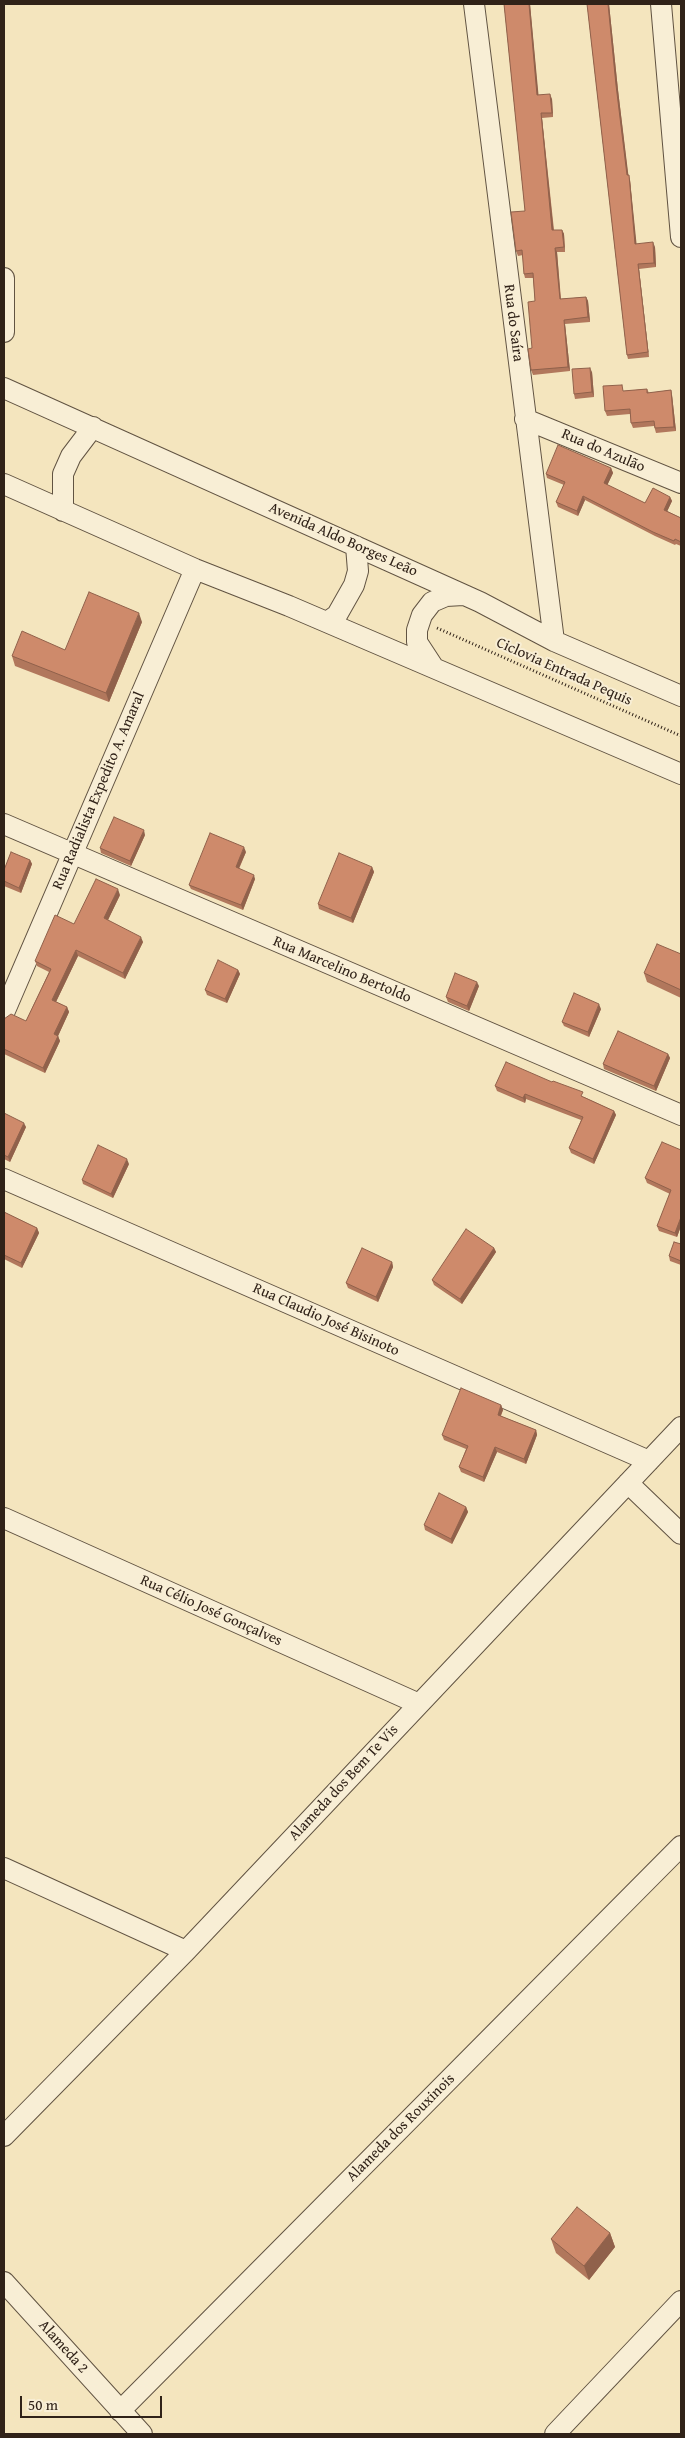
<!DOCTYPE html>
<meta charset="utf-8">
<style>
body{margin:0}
#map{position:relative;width:685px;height:2438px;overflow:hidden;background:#f4e5be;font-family:"Gentium Book Plus",serif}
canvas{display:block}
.frame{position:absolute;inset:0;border:5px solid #302218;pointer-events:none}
.scale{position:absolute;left:20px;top:2396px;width:142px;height:22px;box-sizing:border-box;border:2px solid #302218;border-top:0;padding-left:6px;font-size:15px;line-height:18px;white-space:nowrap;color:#302218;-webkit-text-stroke:4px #f8eed5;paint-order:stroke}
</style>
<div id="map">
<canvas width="685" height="2438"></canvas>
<div class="frame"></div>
<div class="scale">50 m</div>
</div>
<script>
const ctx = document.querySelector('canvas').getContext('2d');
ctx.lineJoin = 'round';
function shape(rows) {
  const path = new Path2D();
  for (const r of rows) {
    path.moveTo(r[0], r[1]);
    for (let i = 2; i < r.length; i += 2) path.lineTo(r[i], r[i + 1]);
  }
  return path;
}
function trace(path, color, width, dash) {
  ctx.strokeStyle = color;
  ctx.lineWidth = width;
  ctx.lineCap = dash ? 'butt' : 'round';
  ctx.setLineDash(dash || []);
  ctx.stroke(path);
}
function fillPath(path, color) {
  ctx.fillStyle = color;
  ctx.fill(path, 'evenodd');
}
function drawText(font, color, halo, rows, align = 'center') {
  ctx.font = font + ' "Gentium Book Plus",serif';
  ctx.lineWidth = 4;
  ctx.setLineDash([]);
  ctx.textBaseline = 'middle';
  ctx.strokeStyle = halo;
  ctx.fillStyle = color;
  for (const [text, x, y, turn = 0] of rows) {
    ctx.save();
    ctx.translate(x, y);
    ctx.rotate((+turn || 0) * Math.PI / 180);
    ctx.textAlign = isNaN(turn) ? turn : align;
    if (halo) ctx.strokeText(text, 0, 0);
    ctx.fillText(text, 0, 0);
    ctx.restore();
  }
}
const path = shape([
 [437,628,681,736]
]);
const minor = shape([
 [474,4,554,641],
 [661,4,681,237],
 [4,278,4,332],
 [4,388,480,602,554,641,681,696],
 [525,419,681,483],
 [4,484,195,569,289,606,681,774],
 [63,511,63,474,71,456,93,427],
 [327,622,337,615,354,585,358,571,356,546],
 [434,668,417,642,417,630,422,615,432,602,446,596,463,595],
 [4,824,681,1115],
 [4,1013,195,569],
 [4,1179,649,1461],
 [628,1483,681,1534],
 [4,1518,419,1704],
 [4,1868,186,1951],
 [4,2136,186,1951,681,1427],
 [4,2282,142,2434],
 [120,2411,681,1846],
 [555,2434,681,2301]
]);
const wall = shape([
 [504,4,530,4,538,95,552,99,553,117,542,118,554,230,562,230,564,234,565,252,557,252,561,299,586,297,588,301,590,322,565,324,570,371,533,375,531,370,535,301,533,278,525,278,524,274,523,255,518,256,516,251,525,211],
 [587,4,609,4,618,90,628,175,630,180,636,244,655,247,656,267,639,269,649,357,628,359,627,355],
 [592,372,594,397,575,399,574,394],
 [647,389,649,393,671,390,672,395,676,431,656,433,654,426,633,428,631,423,630,414,607,416,605,411,624,391],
 [611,468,613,473,607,485,645,503,670,497,672,501,667,511,681,518,681,546,676,544,675,545,655,536,585,500,578,516,558,507,556,502,564,485,547,478,546,474],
 [142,622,109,702,15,666,12,656,65,650],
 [145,835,131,866,101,853,100,848],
 [246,852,239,869,255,879,243,910,191,889,189,885],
 [30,860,32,864,21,893,4,886,4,870],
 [372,867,374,872,353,923,319,909,318,904],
 [120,895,108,920,143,942,125,979,78,956,56,1002,67,1007,69,1012,58,1036,60,1041,45,1073,4,1054,4,1019,26,1021,49,972,37,966,35,961,74,924],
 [681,954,681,998,647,982,644,973],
 [238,970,240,974,227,1003,207,995,205,990],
 [479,986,469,1011,448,1002,446,997],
 [601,1009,589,1037,564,1026,562,1022],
 [668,1054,670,1058,656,1091,604,1069,603,1064],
 [495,1086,584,1097,614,1111,616,1115,594,1164,571,1153,569,1148,581,1120,526,1099,525,1103,497,1091],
 [4,1113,26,1127,10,1162,4,1159],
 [681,1150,681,1226,677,1237,659,1231,657,1226,670,1194,647,1183,645,1178],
 [129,1164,113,1198,83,1184,82,1180],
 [4,1212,37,1228,39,1233,22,1268,4,1259],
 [681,1244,681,1265,670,1261,669,1256],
 [494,1248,496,1252,462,1304,434,1285,432,1280],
 [392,1262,393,1267,378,1302,348,1288,346,1283],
 [501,1405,503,1410,501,1416,536,1430,537,1435,526,1464,497,1452,484,1482,461,1472,459,1467,466,1449,444,1440,442,1435],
 [466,1507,468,1512,452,1544,425,1530,424,1525],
 [610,2233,615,2247,589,2280,556,2253,551,2239]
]);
const shadedWall = shape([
 [529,4,530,4,539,100,537,95],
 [608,4,609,4,618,90,629,180,627,175,616,85],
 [550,94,552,99,553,117,552,113],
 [541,113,542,118,554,235,552,230],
 [629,175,630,180,637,248,635,244],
 [562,230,564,234,565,252,564,247],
 [653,242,655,247,656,267,654,263],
 [555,248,557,252,561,304,560,299],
 [638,264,639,269,649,357,648,352],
 [586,297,588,301,590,322,588,317],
 [564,320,565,324,570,371,568,367],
 [590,368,592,372,594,397,592,392],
 [671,390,672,395,676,431,674,427],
 [611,468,613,473,606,488,604,483],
 [583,496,585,500,578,516,577,511],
 [670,497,672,501,666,514,664,510],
 [139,613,142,622,109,702,106,693],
 [144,830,145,835,131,866,130,861],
 [244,847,246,852,237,872,236,867],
 [30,860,32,864,21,893,19,888],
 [372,867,374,872,353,923,351,918],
 [254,875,255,879,243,910,241,905],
 [118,889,120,895,106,924,104,918],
 [141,937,143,942,125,979,123,973],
 [76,950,78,956,54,1006,52,1000],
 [238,970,240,974,227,1003,225,999],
 [477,982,479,986,469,1011,467,1006],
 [599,1004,601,1009,589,1037,588,1032],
 [67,1007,69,1012,58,1036,60,1041,45,1073,43,1068,54,1034],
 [668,1054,670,1058,656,1091,654,1086],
 [525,1094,526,1099,525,1103,523,1098],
 [614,1111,616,1115,594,1164,593,1159],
 [24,1123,26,1127,10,1162,8,1157],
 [127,1159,129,1164,113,1198,111,1194],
 [681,1217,681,1226,677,1237,675,1233],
 [37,1228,39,1233,22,1268,21,1263],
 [494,1248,496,1252,462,1304,460,1299],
 [392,1262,393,1267,378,1302,376,1297],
 [501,1405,503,1410,499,1419,498,1415],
 [536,1430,537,1435,526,1464,524,1459],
 [495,1447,497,1452,484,1482,483,1477],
 [466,1507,468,1512,452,1544,451,1539],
 [610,2233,615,2247,589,2280,584,2266]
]);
const building = shape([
 [504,4,529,4,537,95,550,94,552,113,541,113,552,230,562,230,564,247,555,248,560,299,586,297,588,317,564,320,568,367,531,370,528,349,532,348,528,302,535,301,533,273,524,274,522,250,516,251,511,212,525,211,504,4],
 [587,4,608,4,616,85,627,175,629,175,635,244,653,242,654,263,638,264,648,352,627,355,587,4],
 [590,368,592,392,574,394,572,369,590,368],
 [622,385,623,391,647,389,647,393,671,390,674,427,655,428,654,421,631,423,630,409,605,411,603,386,622,385],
 [558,445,611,468,604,483,645,503,653,488,670,497,664,510,681,518,681,542,675,539,674,541,653,532,583,496,577,511,556,502,565,482,546,474,558,445],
 [89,592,139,613,106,693,12,656,22,631,65,650,89,592],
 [114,817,144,830,130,861,100,848,114,817],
 [210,833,244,847,236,867,254,875,241,905,189,885,210,833],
 [11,852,30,860,19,888,4,881,4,870,11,852],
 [339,853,372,867,351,918,318,904,339,853],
 [96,879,118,889,104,918,141,937,123,973,76,950,52,1000,67,1007,54,1034,58,1036,43,1068,4,1049,4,1019,11,1014,26,1021,51,969,35,961,55,915,74,924,96,879],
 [657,944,681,954,681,990,644,973,657,944],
 [218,960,238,970,225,999,205,990,218,960],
 [455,973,477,982,467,1006,446,997,455,973],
 [574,993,599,1004,588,1032,562,1022,574,993],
 [618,1031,668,1054,654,1086,603,1064,618,1031],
 [506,1062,552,1082,553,1081,583,1092,581,1096,614,1111,593,1159,569,1148,583,1117,525,1094,523,1098,495,1086,506,1062],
 [4,1113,24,1123,8,1157,4,1155,4,1113],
 [662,1142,681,1150,681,1217,675,1233,657,1226,671,1190,645,1178,662,1142],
 [98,1145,127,1159,111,1194,82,1180,98,1145],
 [4,1212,37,1228,21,1263,4,1255,4,1212],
 [466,1229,494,1248,460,1299,432,1280,466,1229],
 [674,1242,681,1244,681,1261,669,1256,674,1242],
 [362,1248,392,1262,376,1297,346,1283,362,1248],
 [461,1388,501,1405,498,1415,536,1430,524,1459,495,1447,483,1477,459,1467,468,1446,442,1435,461,1388],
 [439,1493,466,1507,451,1539,424,1525,439,1493],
 [577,2207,610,2233,584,2266,551,2239,577,2207]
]);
const streetNames = [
 ["Rua do Saíra",513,323,83],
 ["Rua do Azulão",603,451,23],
 ["Avenida Aldo Borges Leão",343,540,24],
 ["Ciclovia Entrada Pequis",564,672,24],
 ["Rua Radialista Expedito A. Amaral",99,791,-67],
 ["Rua Marcelino Bertoldo",342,970,23],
 ["Rua Claudio José Bisinoto",326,1320,24],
 ["Rua Célio José Gonçalves",211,1611,24],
 ["Alameda dos Bem Te Vis",344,1783,-47],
 ["Alameda dos Rouxinois",401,2128,-45],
 ["Alameda 2",63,2347,48]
];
trace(minor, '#615342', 22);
trace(path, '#302218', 3, [1, 2.5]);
trace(minor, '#f8eed5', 20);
fillPath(wall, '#b1775c');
fillPath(shadedWall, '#90614b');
fillPath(building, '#ce8a6b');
trace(building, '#90614b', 1);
drawText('15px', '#302218', '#f8eed5', streetNames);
</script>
